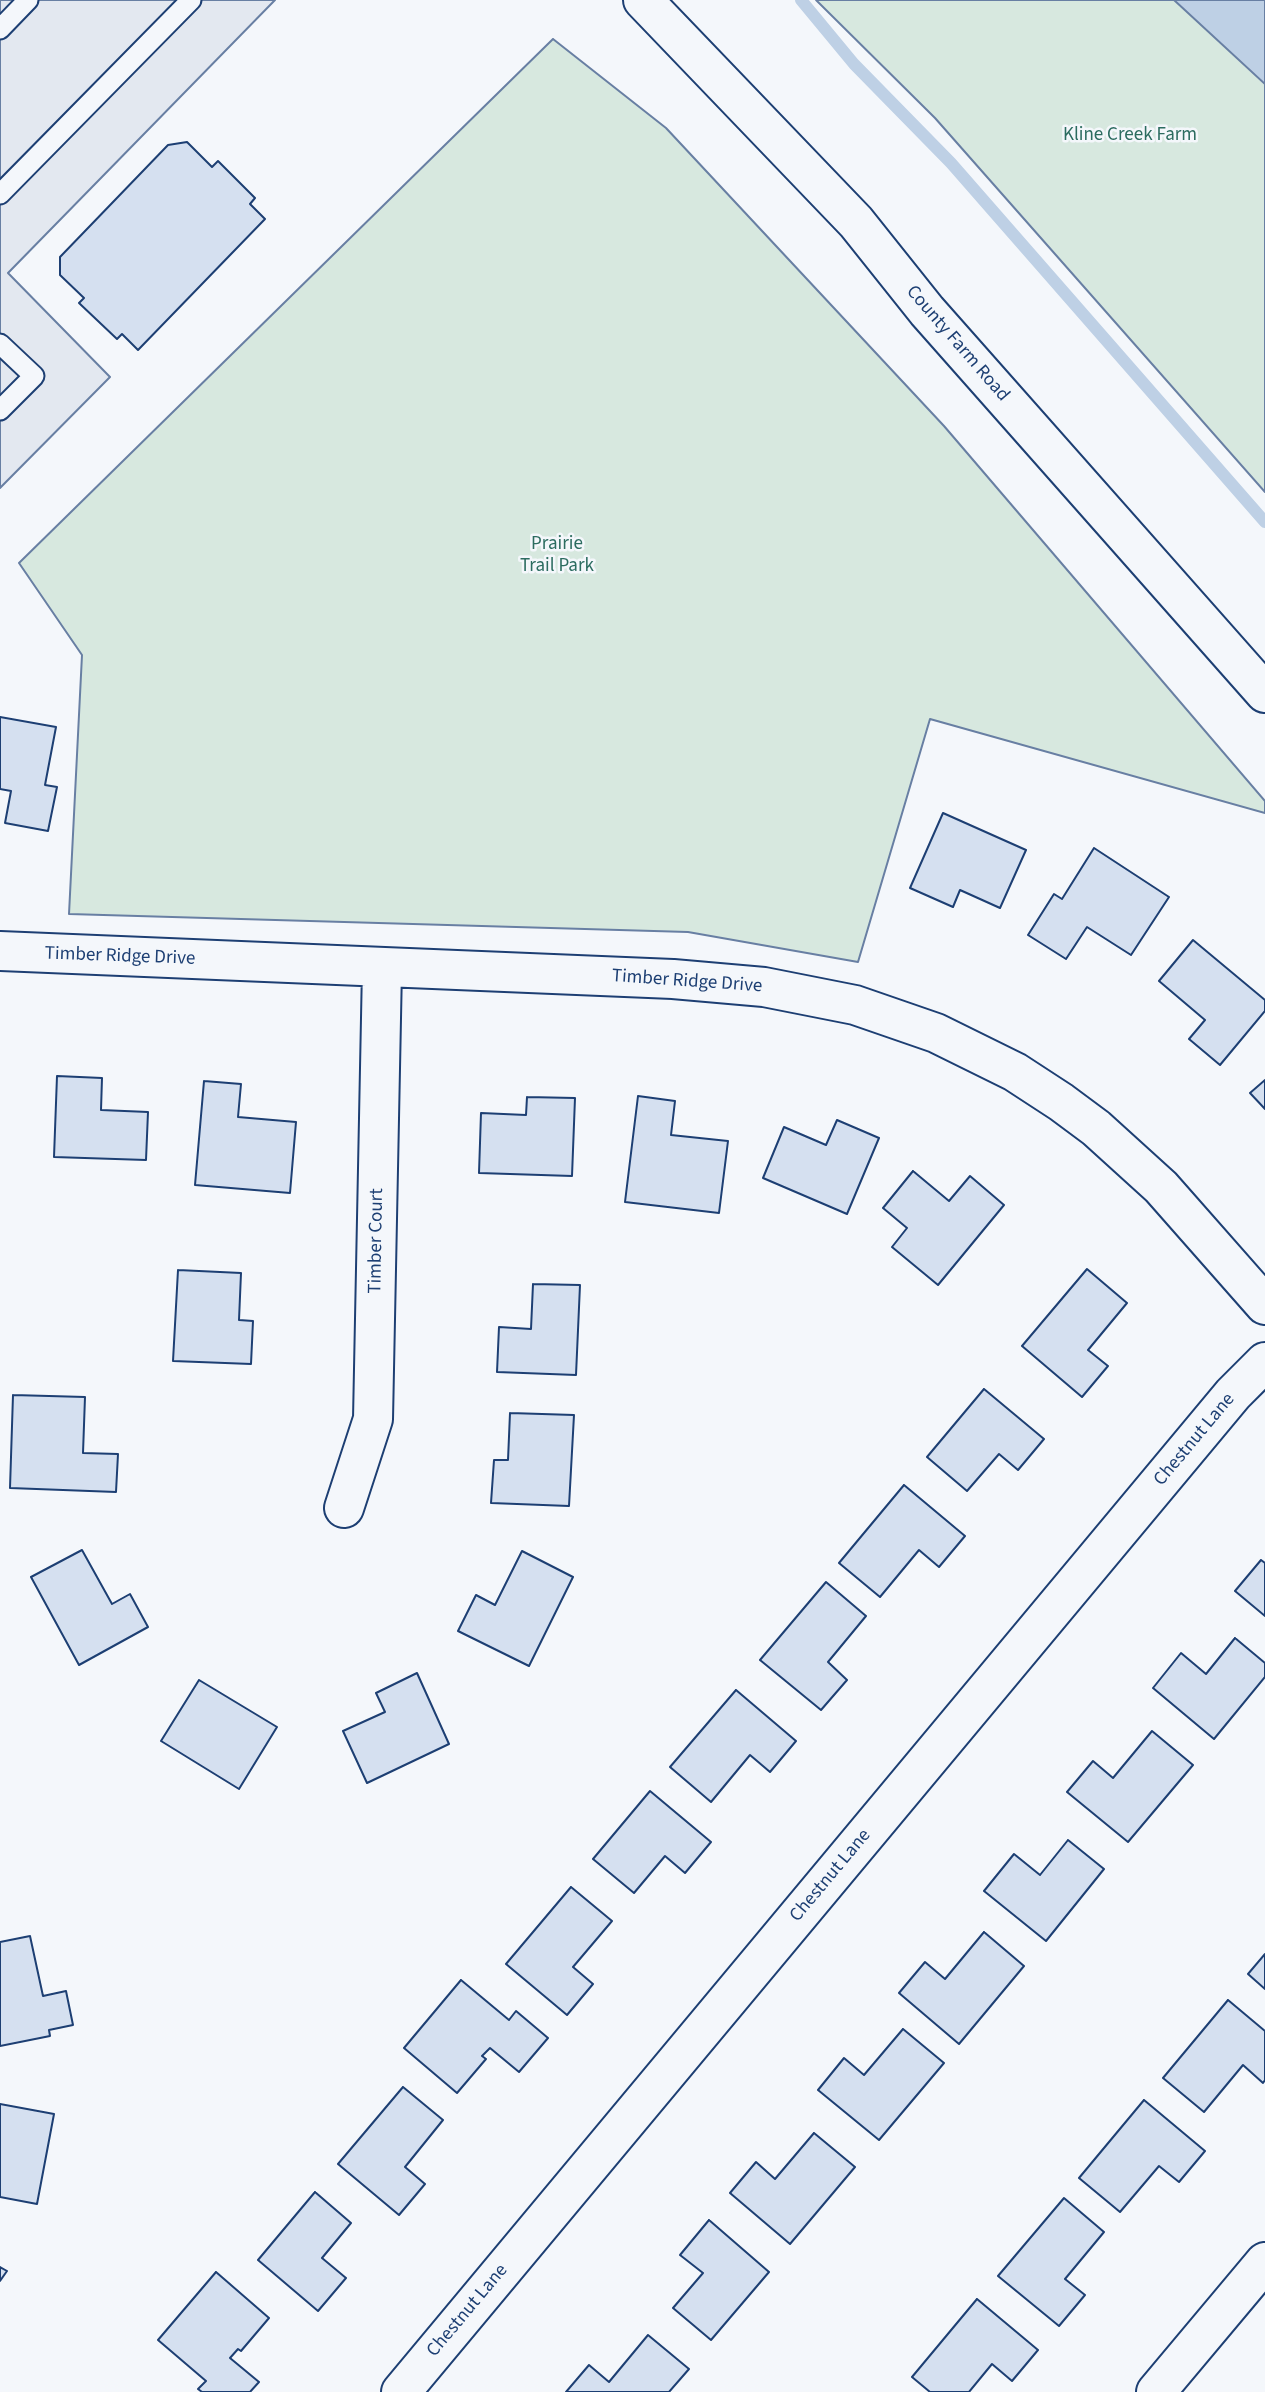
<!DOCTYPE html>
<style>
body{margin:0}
canvas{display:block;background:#f4f7fb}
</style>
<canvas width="1265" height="2392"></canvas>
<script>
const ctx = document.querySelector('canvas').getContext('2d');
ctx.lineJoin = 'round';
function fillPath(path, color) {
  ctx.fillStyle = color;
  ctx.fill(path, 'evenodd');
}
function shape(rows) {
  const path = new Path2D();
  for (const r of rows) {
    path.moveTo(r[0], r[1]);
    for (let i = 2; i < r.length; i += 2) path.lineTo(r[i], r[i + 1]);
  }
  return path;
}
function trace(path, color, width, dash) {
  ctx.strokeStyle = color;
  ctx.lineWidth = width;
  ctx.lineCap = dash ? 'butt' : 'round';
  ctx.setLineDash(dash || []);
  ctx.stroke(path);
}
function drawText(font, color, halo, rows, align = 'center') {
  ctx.font = font + ' "Source Sans 3",sans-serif';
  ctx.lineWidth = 5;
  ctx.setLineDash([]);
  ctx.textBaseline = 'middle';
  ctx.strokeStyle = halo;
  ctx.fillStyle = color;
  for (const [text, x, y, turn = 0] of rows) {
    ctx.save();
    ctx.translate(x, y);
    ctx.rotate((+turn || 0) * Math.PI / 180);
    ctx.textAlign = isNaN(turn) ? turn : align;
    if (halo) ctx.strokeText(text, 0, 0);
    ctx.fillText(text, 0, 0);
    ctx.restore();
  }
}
const green = shape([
 [816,0,1265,0,1265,492,935,118,816,0],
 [553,39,666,128,944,426,1265,801,1265,813,930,719,858,962,688,932,69,914,82,655,19,563,553,39]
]);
const parking = shape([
 [0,0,275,0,8,273,110,377,0,488,0,0]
]);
const water = shape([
 [1174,0,1265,0,1265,84,1174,0]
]);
const stream = shape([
 [801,0,854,64,951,163,1265,522]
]);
const building = shape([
 [187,142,212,167,218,161,255,198,250,204,265,219,138,350,122,334,117,339,79,303,84,298,60,275,60,257,168,145,187,142],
 [0,717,56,727,45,785,57,787,48,831,5,823,11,791,0,789,0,717],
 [943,813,1026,850,1000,908,960,890,953,907,910,888,943,813],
 [1094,848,1169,897,1131,955,1087,927,1066,959,1028,935,1054,894,1062,899,1094,848],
 [1193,940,1265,1000,1265,1011,1220,1065,1189,1039,1205,1020,1159,981,1193,940],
 [57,1076,102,1078,101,1110,148,1112,146,1160,54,1157,57,1076],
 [1265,1080,1265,1109,1250,1093,1265,1080],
 [204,1081,241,1084,238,1117,296,1122,290,1193,195,1185,204,1081],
 [638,1096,675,1101,671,1135,728,1141,719,1213,625,1202,638,1096],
 [527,1097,575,1098,572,1176,479,1173,481,1113,526,1115,527,1097],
 [837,1120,879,1138,847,1214,763,1178,784,1127,826,1145,837,1120],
 [913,1171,949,1201,970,1176,1004,1205,938,1285,892,1247,907,1228,883,1208,913,1171],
 [1087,1269,1127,1303,1088,1350,1108,1366,1082,1397,1022,1346,1087,1269],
 [178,1270,241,1273,239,1320,253,1321,251,1364,173,1361,178,1270],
 [533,1284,580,1285,576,1375,497,1372,499,1327,531,1329,533,1284],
 [984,1389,1044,1439,1018,1470,999,1454,967,1491,927,1457,984,1389],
 [13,1395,85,1397,83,1453,118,1454,116,1492,10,1488,13,1395],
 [510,1413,574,1415,569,1506,491,1503,494,1460,508,1460,510,1413],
 [904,1485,965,1536,939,1567,919,1550,880,1597,839,1563,904,1485],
 [82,1550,112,1604,130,1594,148,1627,79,1665,31,1577,82,1550],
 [522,1551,573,1577,529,1666,458,1631,476,1595,495,1605,522,1551],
 [1261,1560,1265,1563,1265,1616,1235,1591,1261,1560],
 [826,1582,866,1616,828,1662,847,1680,821,1710,760,1660,826,1582],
 [1235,1638,1265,1663,1265,1677,1214,1739,1153,1688,1181,1653,1206,1674,1235,1638],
 [417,1673,449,1744,367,1783,343,1731,385,1712,376,1693,417,1673],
 [199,1680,277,1727,239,1789,161,1741,199,1680],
 [736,1690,796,1741,770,1772,750,1755,711,1802,670,1767,736,1690],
 [1152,1731,1193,1765,1128,1842,1067,1792,1093,1761,1113,1778,1152,1731],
 [650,1791,711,1842,685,1873,665,1856,634,1893,593,1859,650,1791],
 [1068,1840,1104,1869,1046,1941,984,1891,1014,1854,1040,1875,1068,1840],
 [571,1887,612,1921,573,1967,593,1984,567,2015,506,1964,571,1887],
 [984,1932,1024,1966,959,2044,899,1993,925,1962,945,1979,984,1932],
 [30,1936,43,1996,66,1991,73,2025,49,2030,50,2036,0,2046,0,1942,30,1936],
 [1265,1954,1265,1989,1248,1974,1265,1954],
 [461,1980,509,2020,516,2011,548,2038,519,2072,490,2048,482,2056,486,2059,457,2093,404,2048,461,1980],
 [1228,2000,1265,2031,1265,2080,1263,2083,1243,2065,1204,2112,1163,2078,1228,2000],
 [903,2029,944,2063,879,2140,818,2090,844,2058,864,2075,903,2029],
 [403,2087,443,2120,405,2167,425,2184,399,2215,338,2164,403,2087],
 [1144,2100,1205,2151,1179,2182,1159,2166,1120,2212,1079,2178,1144,2100],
 [0,2104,54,2114,37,2204,0,2197,0,2104],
 [814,2133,855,2167,790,2244,730,2193,756,2162,775,2179,814,2133],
 [315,2192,351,2223,322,2258,346,2278,318,2311,258,2260,315,2192],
 [1064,2198,1104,2232,1065,2279,1085,2295,1059,2326,998,2276,1064,2198],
 [709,2220,769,2272,711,2340,673,2308,703,2273,680,2255,709,2220],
 [0,2267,7,2271,0,2281,0,2267],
 [216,2272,269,2318,241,2351,238,2349,230,2358,259,2382,250,2392,202,2392,198,2389,206,2381,158,2340,216,2272],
 [977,2299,1038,2350,1012,2381,992,2364,969,2392,930,2392,912,2377,977,2299],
 [648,2335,689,2369,669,2392,566,2392,589,2365,609,2382,648,2335]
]);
const service = shape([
 [0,29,28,0],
 [0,194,191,0],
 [0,344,34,376,0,410]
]);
const minor = shape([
 [0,951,673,979,764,987,855,1005,936,1033,1015,1072,1061,1102,1096,1128,1161,1187,1265,1305],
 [344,1508,373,1419,382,968],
 [401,2392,1233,1394,1265,1362],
 [1156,2392,1265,2262]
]);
const secondary = shape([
 [643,0,856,222,927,311,1265,693]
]);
const parkNames = [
 ["Kline Creek Farm",1130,136],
 ["Prairie",557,545],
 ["Trail Park",557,567]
];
const streetNames = [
 ["County Farm Road",957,344,49],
 ["Timber Ridge Drive",120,957,2],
 ["Timber Ridge Drive",687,982,4],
 ["Timber Court",377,1241,-89],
 ["Chestnut Lane",1195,1440,-50],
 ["Chestnut Lane",831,1876,-50],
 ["Chestnut Lane",468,2311,-50]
];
fillPath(green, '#d7e8df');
trace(green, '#687fa3', 2);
fillPath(parking, '#e3e8f0');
trace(parking, '#687fa3', 2);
fillPath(water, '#bed0e5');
trace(water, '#687fa3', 2);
trace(stream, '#bed0e5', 12);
fillPath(building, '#d5e0f0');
trace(building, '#1d3f73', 2);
trace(service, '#1d3f73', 23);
trace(minor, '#1d3f73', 42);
trace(secondary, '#1d3f73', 42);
trace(service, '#f4f7fb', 19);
trace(minor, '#f4f7fb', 38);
trace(secondary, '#f4f7fb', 38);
drawText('19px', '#2c6c60', '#f4f7fb', parkNames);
drawText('19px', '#1d3f73', '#f4f7fb', streetNames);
</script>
